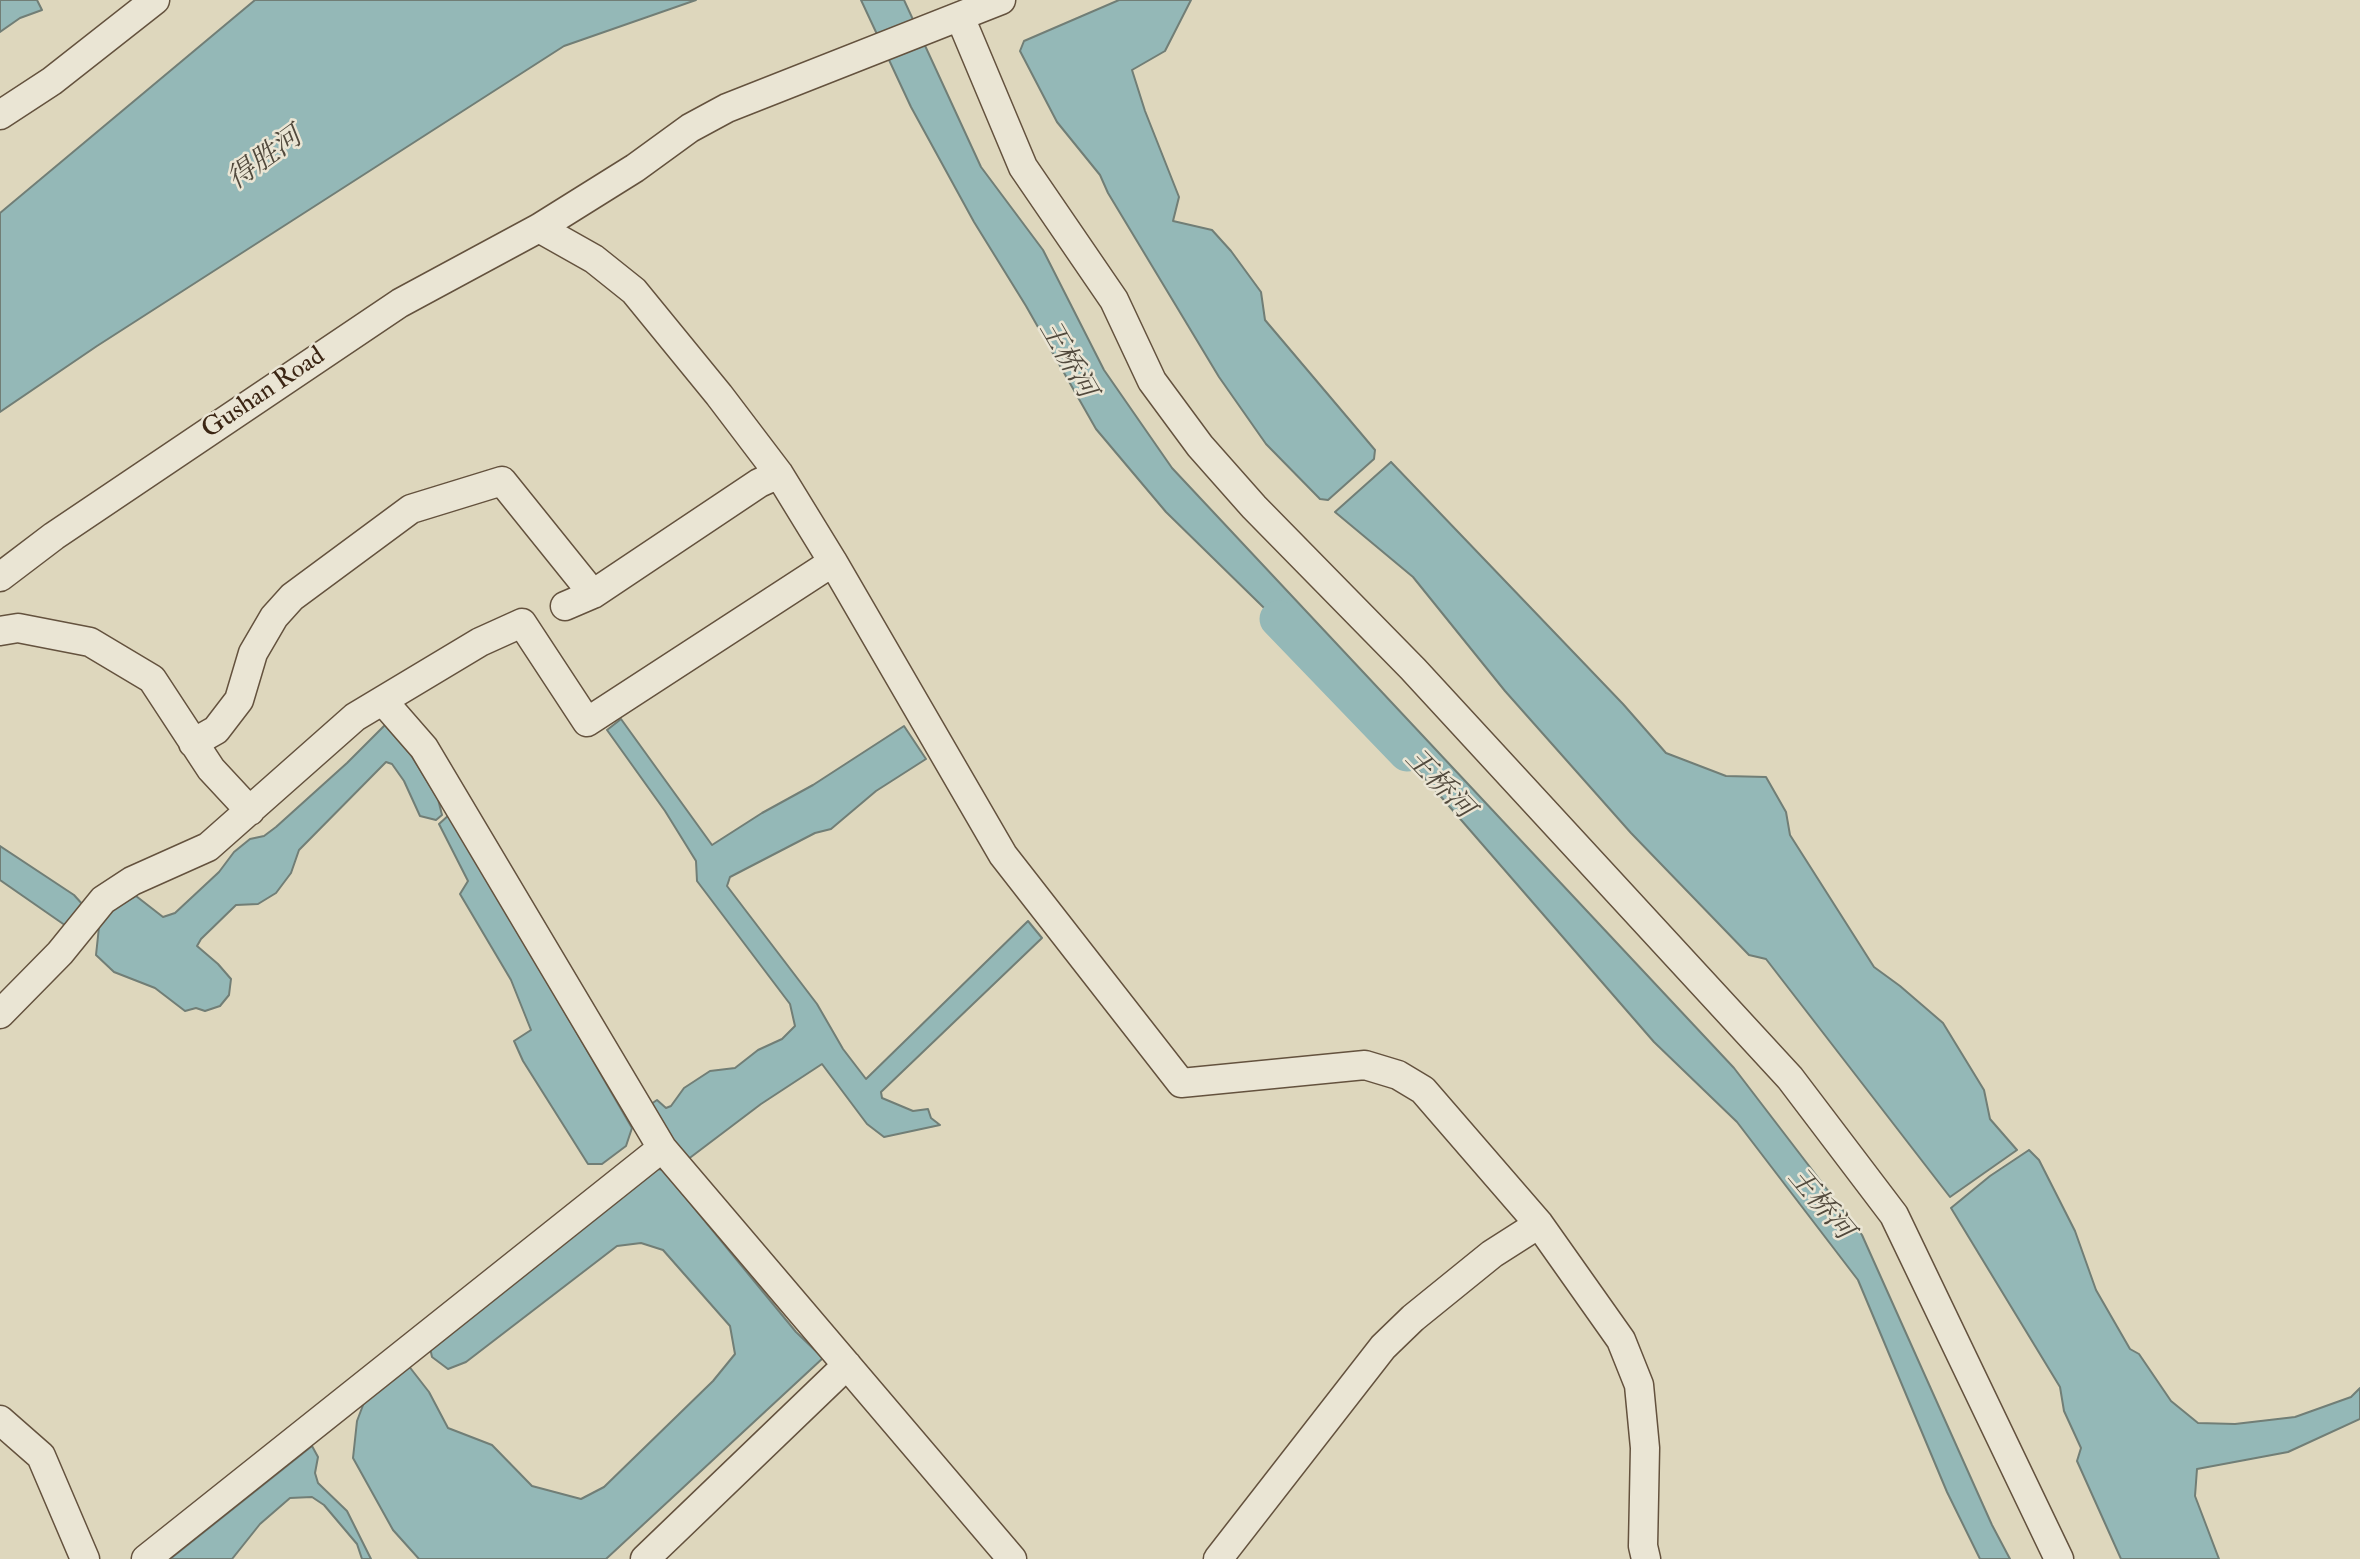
<!DOCTYPE html>
<meta charset="utf-8">
<style>
body{margin:0}
canvas{display:block;background:#ded7bd}
</style>
<canvas width="2360" height="1559"></canvas>
<script>
const ctx = document.querySelector('canvas').getContext('2d');
ctx.lineJoin = 'round';
function fillPath(path, color) {
  ctx.fillStyle = color;
  ctx.fill(path, 'evenodd');
}
function shape(rows) {
  const path = new Path2D();
  for (const r of rows) {
    path.moveTo(r[0], r[1]);
    for (let i = 2; i < r.length; i += 2) path.lineTo(r[i], r[i + 1]);
  }
  return path;
}
function trace(path, color, width, dash) {
  ctx.strokeStyle = color;
  ctx.lineWidth = width;
  ctx.lineCap = dash ? 'butt' : 'round';
  ctx.setLineDash(dash || []);
  ctx.stroke(path);
}
function drawText(font, color, halo, rows, align = 'center') {
  ctx.font = font + ' "IM FELL Double Pica","Noto Serif SC",serif';
  ctx.lineWidth = 5;
  ctx.setLineDash([]);
  ctx.textBaseline = 'middle';
  ctx.strokeStyle = halo;
  ctx.fillStyle = color;
  for (const [text, x, y, turn = 0] of rows) {
    ctx.save();
    ctx.translate(x, y);
    ctx.rotate((+turn || 0) * Math.PI / 180);
    ctx.textAlign = isNaN(turn) ? turn : align;
    if (halo) ctx.strokeText(text, 0, 0);
    ctx.fillText(text, 0, 0);
    ctx.restore();
  }
}
const water = shape([
 [0,0,37,0,42,10,20,18,0,32,0,0],
 [255,0,696,0,564,46,97,346,0,412,0,213,255,0],
 [861,0,904,0,981,167,1043,250,1104,370,1172,468,1734,1068,1862,1235,1992,1525,2010,1559,1980,1559,1947,1492,1858,1280,1737,1122,1654,1042,1350,692,1166,512,1096,429,1026,306,974,222,911,107,861,0],
 [1119,0,1191,0,1165,51,1132,70,1145,111,1179,197,1173,221,1212,230,1231,251,1261,292,1265,320,1375,450,1374,459,1328,500,1320,499,1266,444,1219,377,1108,193,1100,175,1057,122,1020,51,1024,41,1119,0],
 [1391,462,1623,704,1666,753,1726,776,1766,777,1786,812,1790,835,1874,967,1900,986,1943,1023,1984,1090,1990,1119,2017,1150,1950,1197,1766,959,1749,955,1631,833,1505,691,1413,577,1335,512,1391,462],
 [621,719,712,845,762,813,813,785,904,726,926,759,876,791,831,829,815,833,730,877,727,886,817,1004,843,1049,866,1079,1028,921,1042,938,881,1092,882,1098,913,1111,928,1109,931,1118,940,1125,884,1137,867,1124,822,1064,761,1104,687,1160,645,1108,657,1100,666,1108,671,1106,684,1088,710,1071,735,1068,758,1050,782,1039,795,1026,790,1004,697,881,696,861,665,811,607,730,621,719],
 [385,725,411,755,438,799,442,815,436,820,420,816,404,781,392,764,386,762,299,850,291,873,276,893,258,904,236,905,201,939,197,946,218,964,231,979,229,995,220,1006,205,1011,196,1008,185,1011,155,988,114,972,96,955,99,927,110,911,136,896,163,917,175,913,219,872,234,852,250,839,264,836,276,827,347,763,385,725],
 [450,814,632,1128,626,1146,602,1164,588,1164,523,1061,514,1041,531,1030,511,980,460,894,468,881,439,824,450,814],
 [0,846,74,895,84,906,69,928,0,880,0,846],
 [2029,1150,2039,1160,2075,1231,2096,1290,2130,1349,2139,1354,2171,1401,2198,1423,2235,1424,2295,1417,2351,1397,2360,1388,2360,1419,2288,1452,2197,1469,2195,1496,2219,1559,2121,1559,2077,1461,2081,1448,2064,1411,2060,1387,1951,1208,1990,1176,2029,1150],
 [648,1167,663,1170,796,1332,823,1358,606,1559,419,1559,393,1530,353,1458,357,1421,368,1392,408,1365,429,1392,448,1428,492,1445,532,1486,581,1499,604,1487,713,1381,735,1354,730,1326,663,1250,641,1243,617,1246,466,1362,448,1369,432,1357,429,1343,648,1167],
 [312,1446,318,1457,315,1473,318,1483,347,1511,371,1559,362,1559,357,1544,324,1505,312,1497,290,1498,260,1524,232,1559,170,1559,312,1446]
]);
const river = shape([
 [1278,619,1407,753]
]);
const minor = shape([
 [960,17,1023,167,1114,300,1152,381,1200,446,1254,507,1413,669,1790,1078,1894,1215,2059,1559],
 [0,115,52,81,155,0],
 [539,228,594,259,634,291,719,395,779,474,833,562,1003,855,1181,1083,1365,1065,1398,1075,1423,1090,1539,1224,1621,1340,1639,1385,1645,1448,1643,1546,1646,1559],
 [0,577,54,536,400,303,539,228,635,168,690,128,727,108,1001,0],
 [565,606,593,594,759,483,779,474],
 [0,631,18,628,90,642,152,679,211,769,250,811],
 [383,701,424,748,662,1148,1012,1559],
 [193,743,216,730,239,700,253,653,274,617,292,597,411,509,502,481,593,594],
 [0,1014,60,953,103,900,132,881,208,847,355,717,480,642,522,623,587,722,833,562],
 [0,1420,41,1456,85,1559],
 [146,1559,662,1148],
 [645,1559,847,1365],
 [1218,1559,1383,1347,1413,1318,1492,1254,1539,1224]
]);
const streetNames = [
 ["Gushan Road",264,394,-34]
];
const waterNames = [
 ["得胜河",266,160,-36],
 ["王桥河",1066,360,60],
 ["王桥河",1438,785,46],
 ["王桥河",1819,1205,50]
];
fillPath(water, '#94b8b7');
trace(water, '#717e76', 2);
trace(river, '#94b8b7', 37);
trace(minor, '#64523e', 31);
trace(minor, '#eae5d4', 28);
drawText('26px', '#3c2614', '#eae5d4', streetNames);
drawText('italic 28px', '#524a3d', '#eae5d4', waterNames);
</script>
